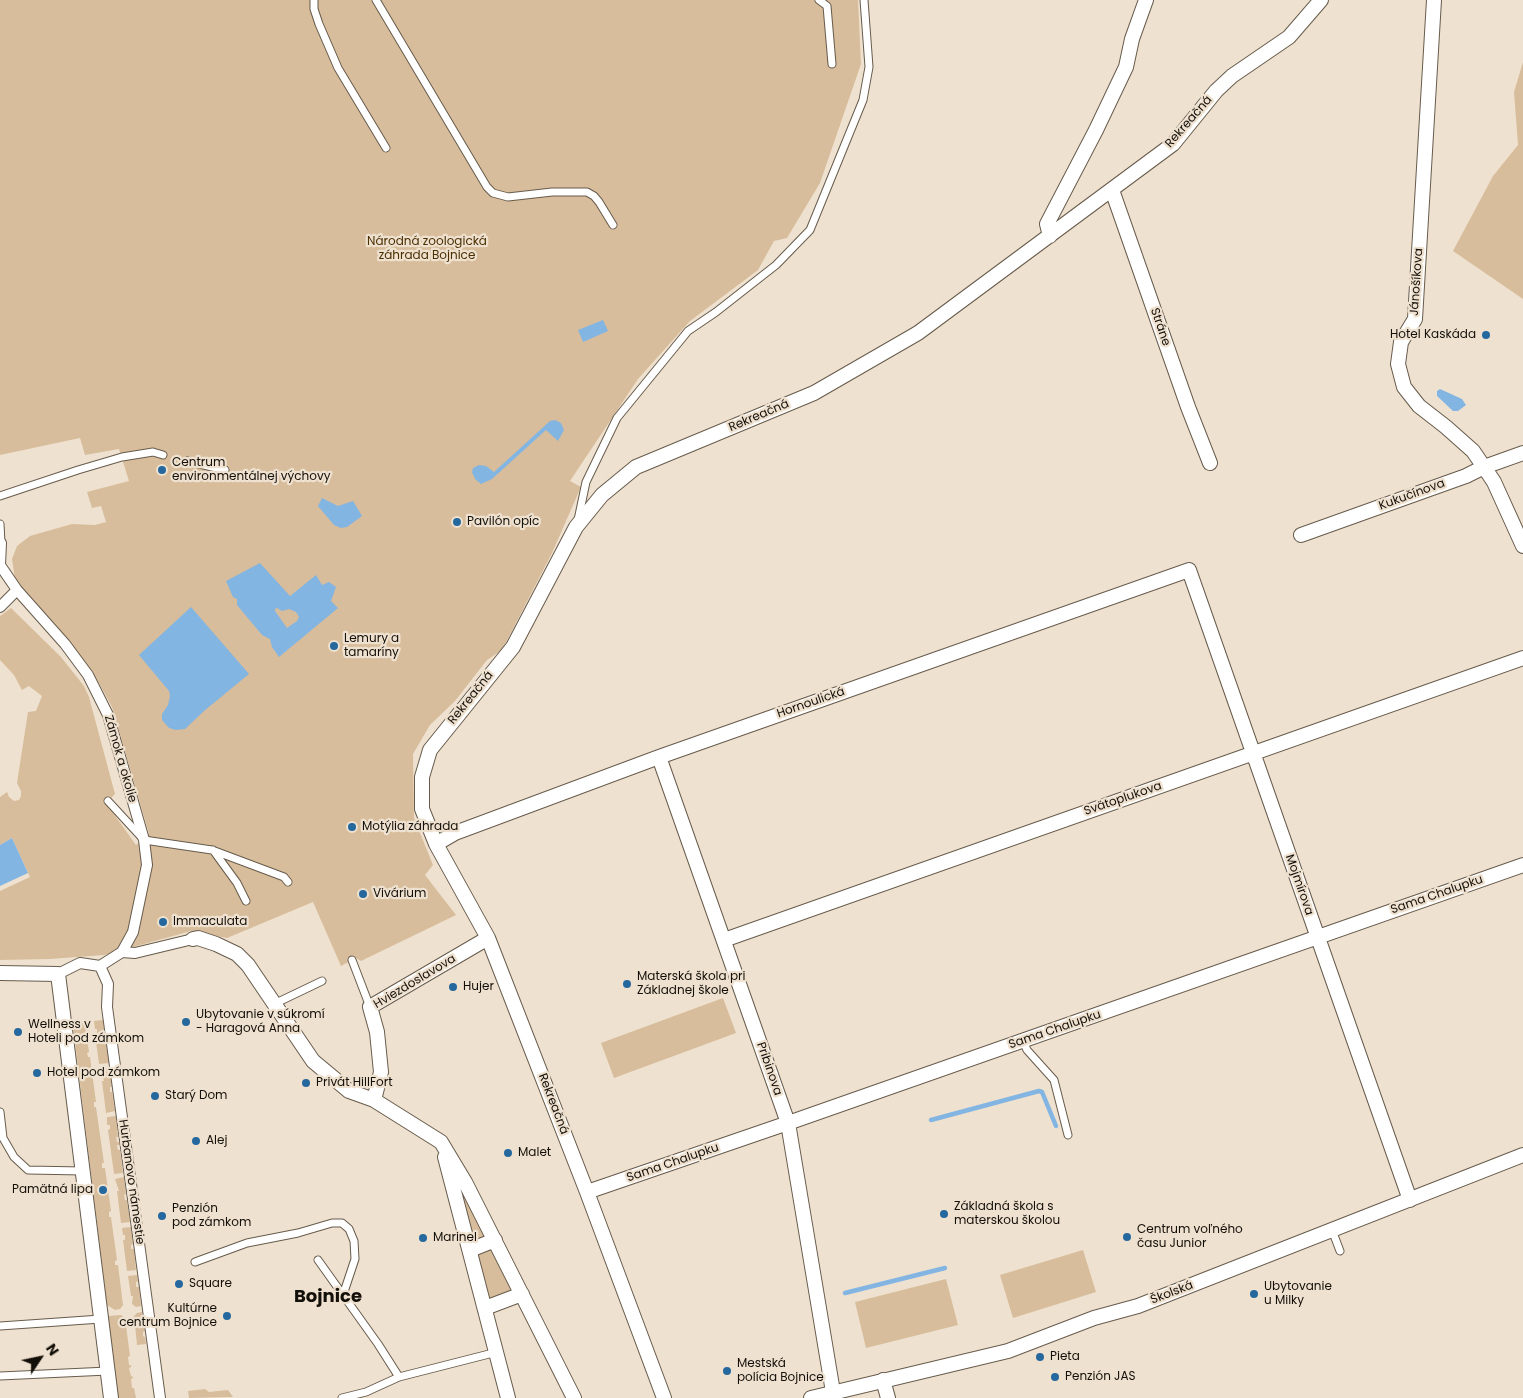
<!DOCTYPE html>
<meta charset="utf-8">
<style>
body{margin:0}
#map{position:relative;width:1523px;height:1398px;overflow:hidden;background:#efe1cf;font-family:Poppins,sans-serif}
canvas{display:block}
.north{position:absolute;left:15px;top:1333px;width:50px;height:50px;-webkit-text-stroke:4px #efe1cf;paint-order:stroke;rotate:56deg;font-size:14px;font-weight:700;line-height:20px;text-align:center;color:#130f09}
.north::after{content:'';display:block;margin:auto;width:18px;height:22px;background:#130f09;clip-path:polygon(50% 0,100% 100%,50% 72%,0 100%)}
</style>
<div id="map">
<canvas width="1523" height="1398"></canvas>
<div class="north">N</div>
</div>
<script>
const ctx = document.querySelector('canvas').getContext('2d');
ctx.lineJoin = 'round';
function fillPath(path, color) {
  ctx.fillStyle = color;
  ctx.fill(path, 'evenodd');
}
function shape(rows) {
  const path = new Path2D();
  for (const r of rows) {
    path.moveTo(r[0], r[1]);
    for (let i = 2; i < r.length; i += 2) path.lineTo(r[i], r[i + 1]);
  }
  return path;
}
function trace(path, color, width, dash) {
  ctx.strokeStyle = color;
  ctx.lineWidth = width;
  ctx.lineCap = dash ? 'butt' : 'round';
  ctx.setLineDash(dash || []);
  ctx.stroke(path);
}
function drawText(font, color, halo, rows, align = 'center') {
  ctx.font = font + ' Poppins,sans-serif';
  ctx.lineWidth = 4.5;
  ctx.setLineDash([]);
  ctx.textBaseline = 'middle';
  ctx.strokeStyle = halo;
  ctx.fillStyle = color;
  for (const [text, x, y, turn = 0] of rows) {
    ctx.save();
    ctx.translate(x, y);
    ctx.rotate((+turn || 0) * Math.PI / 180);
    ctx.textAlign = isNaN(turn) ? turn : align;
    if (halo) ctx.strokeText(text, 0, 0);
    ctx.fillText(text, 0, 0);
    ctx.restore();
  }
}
const green = shape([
 [0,0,858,0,861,64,820,183,787,238,774,241,758,270,690,321,638,379,570,481,581,487,552,553,502,650,487,660,455,701,430,725,413,754,414,818,433,865,425,875,456,915,361,961,356,958,341,966,313,902,227,938,191,931,104,955,50,959,0,960,0,891,30,877,12,838,0,845,0,797,7,792,9,797,14,801,19,800,21,796,21,791,17,783,28,712,36,711,42,696,29,686,22,690,14,675,0,660,0,616,11,608,61,657,84,686,89,697,115,794,106,803,136,845,149,834,112,707,93,672,60,630,28,596,15,579,12,559,17,546,30,536,72,524,95,525,106,522,101,506,92,508,87,492,129,481,119,449,85,455,80,438,0,455],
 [1523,62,1523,299,1453,251,1493,176,1518,145,1514,92],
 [723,998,736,1033,614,1078,601,1043],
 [103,1020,105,1037,103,1038,104,1043,106,1043,109,1063,99,1064,95,1034,97,1033,97,1029,95,1029,94,1021],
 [85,1022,89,1052,87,1053,88,1057,90,1057,96,1102,94,1102,94,1107,96,1107,104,1163,102,1163,102,1168,105,1168,111,1211,109,1212,109,1217,111,1217,117,1260,115,1261,115,1265,118,1265,123,1305,120,1309,115,1310,107,1305,73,1025],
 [109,1068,112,1087,110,1087,110,1092,112,1092,115,1111,106,1113,102,1081,104,1081,103,1076,101,1076,100,1069],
 [116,1116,118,1137,116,1137,117,1142,119,1142,120,1145,117,1145,118,1150,120,1150,123,1173,114,1174,108,1130,110,1129,110,1125,107,1125,107,1117],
 [124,1177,126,1194,124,1195,125,1200,127,1200,130,1222,121,1223,117,1191,119,1191,115,1179],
 [459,1189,463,1190,487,1236,473,1242],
 [131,1227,133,1244,131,1245,131,1249,134,1249,136,1270,127,1271,123,1240,125,1240,125,1235,123,1235,122,1228],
 [490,1247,514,1289,513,1293,487,1300,476,1257,477,1252],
 [1083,1250,1096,1292,1013,1318,1000,1275],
 [137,1275,138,1281,136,1282,136,1287,139,1287,141,1306,136,1307,132,1304,133,1296,131,1296,128,1276],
 [946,1279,958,1325,866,1348,855,1302],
 [142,1312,145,1331,143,1332,143,1336,145,1337,146,1344,137,1345,135,1325,137,1325,133,1317,137,1313],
 [121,1315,125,1318,130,1356,128,1357,129,1365,131,1365,131,1367,129,1368,131,1376,133,1377,133,1378,131,1379,132,1388,134,1388,136,1398,118,1398,108,1316],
 [205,1389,209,1392,228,1390,233,1397,189,1398,188,1391]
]);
const water = shape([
 [603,320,608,331,583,342,578,330],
 [1440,389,1462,399,1466,405,1458,411,1453,411,1437,396,1437,391],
 [555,420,561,423,564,430,558,441,546,430,492,479,481,484,475,479,472,472,473,468,479,465,486,466,494,472,550,421],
 [322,498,338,506,353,501,362,516,347,527,341,528,334,525,318,506],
 [260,563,290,596,316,575,322,585,329,582,336,587,331,601,338,608,279,657,272,647,270,639,262,635,237,605,237,599,233,597,226,581],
 [277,608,282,611,289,609,296,612,299,617,297,621,287,628,275,611,275,609],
 [191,607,249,674,204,711,185,729,176,730,169,728,162,720,162,714,168,705,170,696,169,691,139,655],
 [12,838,28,873,0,886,0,845]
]);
const stream = shape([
 [931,1120,1039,1091,1042,1092,1056,1126],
 [845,1293,945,1268]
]);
const service = shape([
 [314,0,314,9,319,24,338,68,386,148],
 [376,0,487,187,493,193,508,197,552,192,587,192,594,196,599,202,613,225],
 [819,0,827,6,832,64],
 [187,461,225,470],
 [0,496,78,470,122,457,153,452,163,455],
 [578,520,586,482,617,418,688,331,716,312,776,265,810,230,863,100,869,67,864,0],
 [0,524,1,543],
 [108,801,144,840,212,850,284,877,288,882],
 [213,850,237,883,246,901],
 [352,960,370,1007],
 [274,1004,322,981],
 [1023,1041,1027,1050,1054,1080,1068,1135],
 [0,1112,3,1138,14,1157,28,1170,83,1171],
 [1332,1230,1340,1251],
 [318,1260,378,1344,399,1377],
 [195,1262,247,1243,298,1233,332,1223,342,1223,349,1229,354,1241,355,1259,343,1295],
 [0,1326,101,1319],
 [0,1376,108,1371],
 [342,1398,366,1392,399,1377,497,1352]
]);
const pedestrian = shape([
 [1,543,0,565,17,590,65,644,88,675,108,715,144,840,147,865,133,932,122,952],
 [0,607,17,590],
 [100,966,108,984,107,1007,160,1398],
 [58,974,80,963,100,966,122,952,135,953,193,939]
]);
const minor = shape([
 [1434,0,1415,319,1401,342,1398,364,1404,387,1419,406,1446,427,1473,451,1484,467,1494,482,1523,546],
 [1112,190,1188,407,1210,463],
 [1050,236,1047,224,1096,130,1126,67,1132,39,1146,0],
 [1301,535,1466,476,1484,467,1523,453],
 [659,757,788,1123,833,1392],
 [436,844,455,833,659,757,1189,570,1410,1200],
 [193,939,198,938,216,944,237,954,248,965,313,1061,349,1091,374,1100,441,1142,465,1182,574,1398],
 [724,940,1523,658],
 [0,973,58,974,111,1398],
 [374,1100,381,1072,377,1032,370,1007,488,938],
 [445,1157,508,1398],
 [587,1192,788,1123,1523,865],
 [470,1250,495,1240],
 [485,1308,522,1294],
 [883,1380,888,1398],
 [664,1398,587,1192,488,938,436,844,422,809,422,777,430,750,513,647,576,527,602,495,636,467,814,393,918,333,1173,144,1216,91,1232,76,1289,37,1321,0],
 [811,1398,1008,1351,1094,1318,1138,1306,1523,1155]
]);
const markers = [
 [1486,335,5,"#25689e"],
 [162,470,5,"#25689e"],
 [457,522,5,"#25689e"],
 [334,646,5,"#25689e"],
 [352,827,5,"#25689e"],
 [363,894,5,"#25689e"],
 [163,922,5,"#25689e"],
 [627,984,5,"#25689e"],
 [453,987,5,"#25689e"],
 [186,1022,5,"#25689e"],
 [18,1032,5,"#25689e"],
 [37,1073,5,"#25689e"],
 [306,1083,5,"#25689e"],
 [155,1096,5,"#25689e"],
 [196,1141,5,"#25689e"],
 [508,1153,5,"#25689e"],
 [103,1190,5,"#25689e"],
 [944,1214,5,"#25689e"],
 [162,1216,5,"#25689e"],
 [1127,1237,5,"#25689e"],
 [423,1238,5,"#25689e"],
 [179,1284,5,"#25689e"],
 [1254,1294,5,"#25689e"],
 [227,1316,5,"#25689e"],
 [1040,1357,5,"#25689e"],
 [727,1371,5,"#25689e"],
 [1055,1377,5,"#25689e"]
];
const streetNames = [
 ["Rekreačná",1189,122,-49],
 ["Jánošíkova",1417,282,-86],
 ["Stráne",1160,327,71],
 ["Rekreačná",759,416,-23],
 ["Kukučínova",1412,495,-20],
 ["Rekreačná",471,698,-51],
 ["Hornoulická",811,703,-19],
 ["Zámok a okolie",120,759,74],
 ["Svätoplukova",1123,799,-19],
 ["Mojmírova",1299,885,71],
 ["Sama Chalupku",1437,895,-19],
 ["Hviezdoslavova",415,982,-31],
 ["Sama Chalupku",1055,1030,-19],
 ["Pribinova",769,1069,71],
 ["Rekreačná",553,1104,69],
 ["Sama Chalupku",673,1163,-19],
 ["Hurbanovo námestie",131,1182,82],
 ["Školská",1172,1293,-21]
];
const parkNames = [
 ["Národná zoologická",427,242],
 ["záhrada Bojnice",427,256]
];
const poiNames = [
 ["Hotel Kaskáda",1476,335,"right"],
 ["Centrum",172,463],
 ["environmentálnej výchovy",172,477],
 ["Pavilón opíc",467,522],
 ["Lemury a",344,639],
 ["tamaríny",344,653],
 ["Motýlia záhrada",362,827],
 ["Vivárium",373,894],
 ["Immaculata",173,922],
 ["Materská škola pri",637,977],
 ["Základnej škole",637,991],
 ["Hujer",463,987],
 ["Ubytovanie v súkromí",196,1015],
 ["- Haragová Anna",196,1029],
 ["Wellness v",28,1025],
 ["Hoteli pod zámkom",28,1039],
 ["Hotel pod zámkom",47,1073],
 ["Privát HillFort",316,1083],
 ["Starý Dom",165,1096],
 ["Alej",206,1141],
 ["Malet",518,1153],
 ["Pamätná lipa",93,1190,"right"],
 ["Základná škola s",954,1207],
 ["materskou školou",954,1221],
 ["Penzión",172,1209],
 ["pod zámkom",172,1223],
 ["Centrum voľného",1137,1230],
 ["času Junior",1137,1244],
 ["Marinel",433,1238],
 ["Square",189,1284],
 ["Ubytovanie",1264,1287],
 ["u Milky",1264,1301],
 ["Kultúrne",217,1309,"right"],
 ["centrum Bojnice",217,1323,"right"],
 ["Pieta",1050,1357],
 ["Mestská",737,1364],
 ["polícia Bojnice",737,1378],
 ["Penzión JAS",1065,1377]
];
const districtNames = [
 ["Bojnice",328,1297]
];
fillPath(green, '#d7bd9b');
fillPath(water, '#83b5e2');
trace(stream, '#83b5e2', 4.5);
trace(service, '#675b4c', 9);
trace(pedestrian, '#675b4c', 12);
trace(minor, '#675b4c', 16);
trace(service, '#fff', 7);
trace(pedestrian, '#fff', 10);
trace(minor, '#fff', 14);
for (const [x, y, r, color] of markers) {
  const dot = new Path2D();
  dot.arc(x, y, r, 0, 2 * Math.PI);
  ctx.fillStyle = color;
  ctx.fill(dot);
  trace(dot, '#efe1cf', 2);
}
drawText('12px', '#130f09', '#efe1cf', streetNames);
drawText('12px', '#4a2f02', '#efe1cf', parkNames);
drawText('12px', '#130f09', '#efe1cf', poiNames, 'left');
drawText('bold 18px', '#130f09', '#efe1cf', districtNames);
</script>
